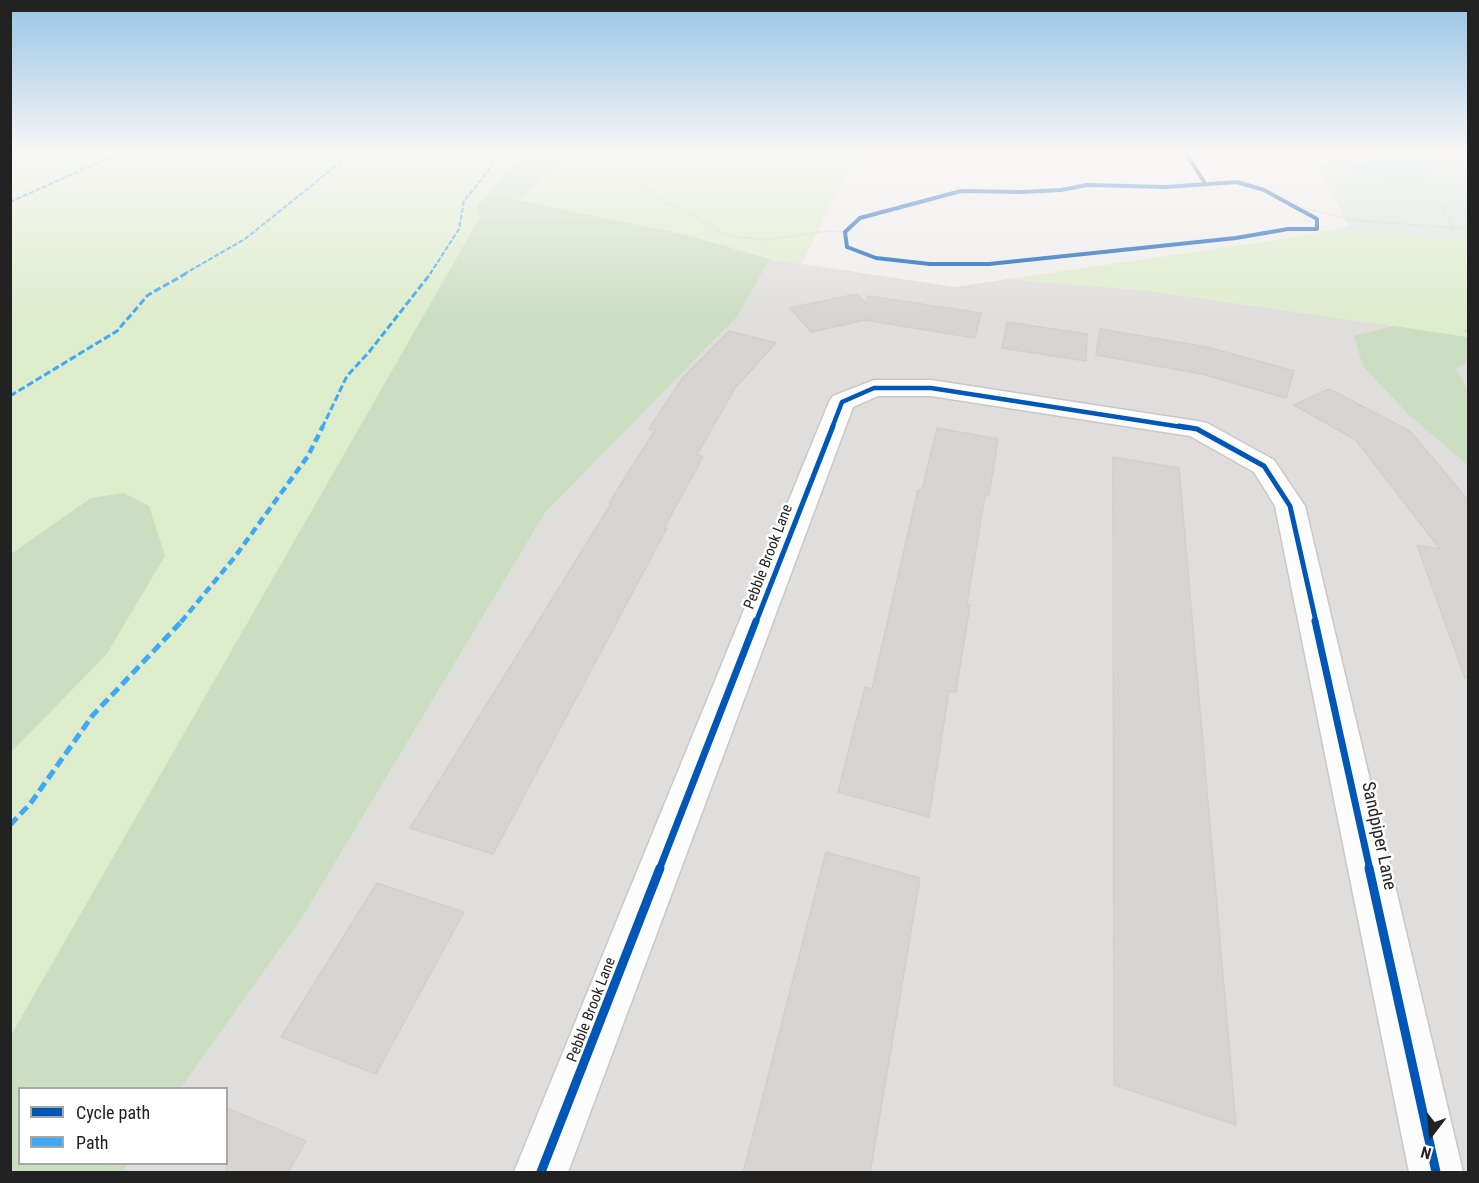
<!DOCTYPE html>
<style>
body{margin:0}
#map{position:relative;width:1479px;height:1183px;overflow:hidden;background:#f0eeeb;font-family:"Roboto Condensed",sans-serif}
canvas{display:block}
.frame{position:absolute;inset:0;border:12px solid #222;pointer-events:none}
.legend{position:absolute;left:18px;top:1087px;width:210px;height:78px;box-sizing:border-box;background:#fff;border:2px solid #a7a7a7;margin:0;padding:8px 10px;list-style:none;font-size:18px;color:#222}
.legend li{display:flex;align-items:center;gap:12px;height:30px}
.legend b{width:30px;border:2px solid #a7a7a7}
.north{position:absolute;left:1401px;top:1105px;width:60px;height:60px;-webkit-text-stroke:4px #fff;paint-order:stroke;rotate:196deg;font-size:16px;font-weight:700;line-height:24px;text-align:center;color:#222}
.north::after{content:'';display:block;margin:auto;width:21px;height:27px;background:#222;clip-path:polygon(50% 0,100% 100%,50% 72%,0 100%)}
</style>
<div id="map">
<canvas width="1479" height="1183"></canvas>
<div class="frame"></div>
<ul class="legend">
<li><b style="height:8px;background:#0057b8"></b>Cycle path</li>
<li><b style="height:8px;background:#3fa9f5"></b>Path</li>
</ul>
<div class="north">N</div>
</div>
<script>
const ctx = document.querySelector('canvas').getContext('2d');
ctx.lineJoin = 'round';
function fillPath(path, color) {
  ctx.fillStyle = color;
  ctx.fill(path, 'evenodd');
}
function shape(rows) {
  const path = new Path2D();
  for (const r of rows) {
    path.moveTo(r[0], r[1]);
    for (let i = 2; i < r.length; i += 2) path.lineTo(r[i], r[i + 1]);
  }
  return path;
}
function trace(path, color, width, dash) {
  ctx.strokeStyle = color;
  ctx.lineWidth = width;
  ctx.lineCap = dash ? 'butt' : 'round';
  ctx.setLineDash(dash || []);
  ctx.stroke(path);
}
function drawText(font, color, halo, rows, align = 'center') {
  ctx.font = font + ' "Roboto Condensed",sans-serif';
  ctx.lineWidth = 5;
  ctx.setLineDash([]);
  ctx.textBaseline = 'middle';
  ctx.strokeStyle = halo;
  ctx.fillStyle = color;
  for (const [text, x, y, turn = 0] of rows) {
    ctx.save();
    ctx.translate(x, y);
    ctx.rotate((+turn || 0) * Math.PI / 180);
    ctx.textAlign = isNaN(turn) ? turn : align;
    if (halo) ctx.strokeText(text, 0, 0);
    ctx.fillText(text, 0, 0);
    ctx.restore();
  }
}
const residential = shape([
 [770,259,955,287,1008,279,1145,290,1256,306,1394,326,1455,369,1468,362,1468,1172,121,1172,127,1164,226,1164,226,1088,181,1088,302,918,545,513,737,317]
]);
const grass = shape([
 [11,153,554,153,485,209,11,1035],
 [573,153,856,153,802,264,770,259,687,235,517,200],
 [1337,229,1468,240,1468,337,1145,290,1008,279,1282,239]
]);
const forest = shape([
 [526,153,573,153,518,200,687,235,770,259,737,317,545,513,302,918,181,1088,20,1088,20,1164,128,1164,122,1172,11,1172,11,1035,480,217,477,206],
 [1394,326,1468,337,1468,362,1456,369,1468,390,1468,465,1410,416,1363,366,1354,336],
 [124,493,149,506,165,556,106,655,11,752,11,554,91,498]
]);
const wetland = shape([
 [1339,153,1468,153,1468,240,1337,229,1348,226,1318,167]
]);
const water = shape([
 [1399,153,1426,153,1425,156,1432,172,1429,176,1424,180,1394,180,1365,175,1346,167,1394,156]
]);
const building = shape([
 [857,294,867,304,868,296,981,313,975,338,865,320,811,332,790,308,857,294],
 [1007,322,1087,334,1086,361,1002,348,1007,322],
 [1100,329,1207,347,1294,371,1286,398,1202,374,1096,355,1100,329],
 [729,331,776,343,735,388,697,455,703,457,664,528,667,528,493,854,410,828,611,504,609,503,655,430,649,429,683,377,729,331],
 [1329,389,1410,431,1468,500,1468,678,1465,678,1417,545,1440,549,1356,440,1294,405,1329,389],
 [937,428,998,439,989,496,985,495,967,604,970,605,956,692,949,691,929,817,838,792,865,687,872,689,918,490,922,490,937,428],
 [1113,457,1179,468,1236,1125,1114,1085,1113,457],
 [826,852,920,878,870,1173,743,1173,826,852],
 [377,883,464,912,376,1074,281,1037,377,883],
 [226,1108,306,1141,288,1173,226,1173,226,1108]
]);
const pathFar1 = shape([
 [649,153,637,173,638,180,662,201,684,210,718,230,736,237,766,240,827,231,845,232],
 [1437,198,1452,227],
 [1293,205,1351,220,1468,229]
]);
const path = shape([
 [1465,331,1468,331]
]);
const street = shape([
 [1175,153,1193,153,1194,154,1186,159,1177,157,1175,153],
 [874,380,931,380,1197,421,1207,423,1274,460,1305,506,1463,1172,1409,1172,1275,506,1254,472,1190,436,931,396,878,396,853,407,568,1172,514,1172,829,402,833,396,874,380]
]);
const quietFar3 = shape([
 [10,202,120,153],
 [184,274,245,239,352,153],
 [430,274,459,229,464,201,502,153]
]);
const quietFar2 = shape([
 [10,396,117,331,148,295,187,273],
 [322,428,347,376,369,352,431,273]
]);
const quietFar1 = shape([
 [181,622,234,558,308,456,323,426]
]);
const quiet = shape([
 [10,825,30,804,93,715,182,621]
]);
const cyclewayFar4 = shape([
 [1186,154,1205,183],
 [1237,182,1264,190,1317,219,1317,229,1288,229,1236,238,989,264,930,264,876,258,847,247,845,232,860,218,961,191,1022,192,1061,190,1087,185,1166,187,1237,182]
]);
const cyclewayFar3 = shape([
 [832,428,842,402,874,388,931,388,1188,428]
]);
const cyclewayFar2 = shape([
 [1179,426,1197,429,1264,466,1290,506,1316,622],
 [756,622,833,426]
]);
const cyclewayFar1 = shape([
 [1315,621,1370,870],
 [659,870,756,621]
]);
const cycleway = shape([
 [1369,868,1436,1172],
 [541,1172,660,868]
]);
const streetNames = [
 ["Pebble Brook Lane",769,557,-69],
 ["Pebble Brook Lane",592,1010,-69]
];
const nearStreetnames = [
 ["Sandpiper Lane",1378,836,78]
];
fillPath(residential, '#dfdedc');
fillPath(grass, '#ddeccb');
fillPath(forest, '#cbdec1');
fillPath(wetland, '#d9e6de');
fillPath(water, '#bfdbe3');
fillPath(building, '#d7d4d2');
trace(building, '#d3d0cc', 1.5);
trace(street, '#c9c8c7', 3);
trace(pathFar1, '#dccecd', 2, [1.5, 1.5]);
trace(path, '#dccecd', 3, [2, 2]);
fillPath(street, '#fdfcfc');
trace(quietFar3, '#3fa9f5', 2, [5, 2]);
trace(quietFar2, '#3fa9f5', 3, [7, 3]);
trace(quietFar1, '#3fa9f5', 4.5, [8, 4.5]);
trace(quiet, '#3fa9f5', 5, [10, 5]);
trace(cyclewayFar4, '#0057b8', 4);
trace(cyclewayFar3, '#0057b8', 4.5);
trace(cyclewayFar2, '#0057b8', 5);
trace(cyclewayFar1, '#0057b8', 7);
trace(cycleway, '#0057b8', 9);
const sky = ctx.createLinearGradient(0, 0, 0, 318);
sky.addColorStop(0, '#97c4e6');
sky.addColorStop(0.48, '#f8f7f6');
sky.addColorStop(1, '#f8f7f600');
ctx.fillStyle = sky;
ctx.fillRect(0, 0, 1479, 318);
drawText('15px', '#222', '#fff', streetNames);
drawText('18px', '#222', '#fff', nearStreetnames);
</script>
